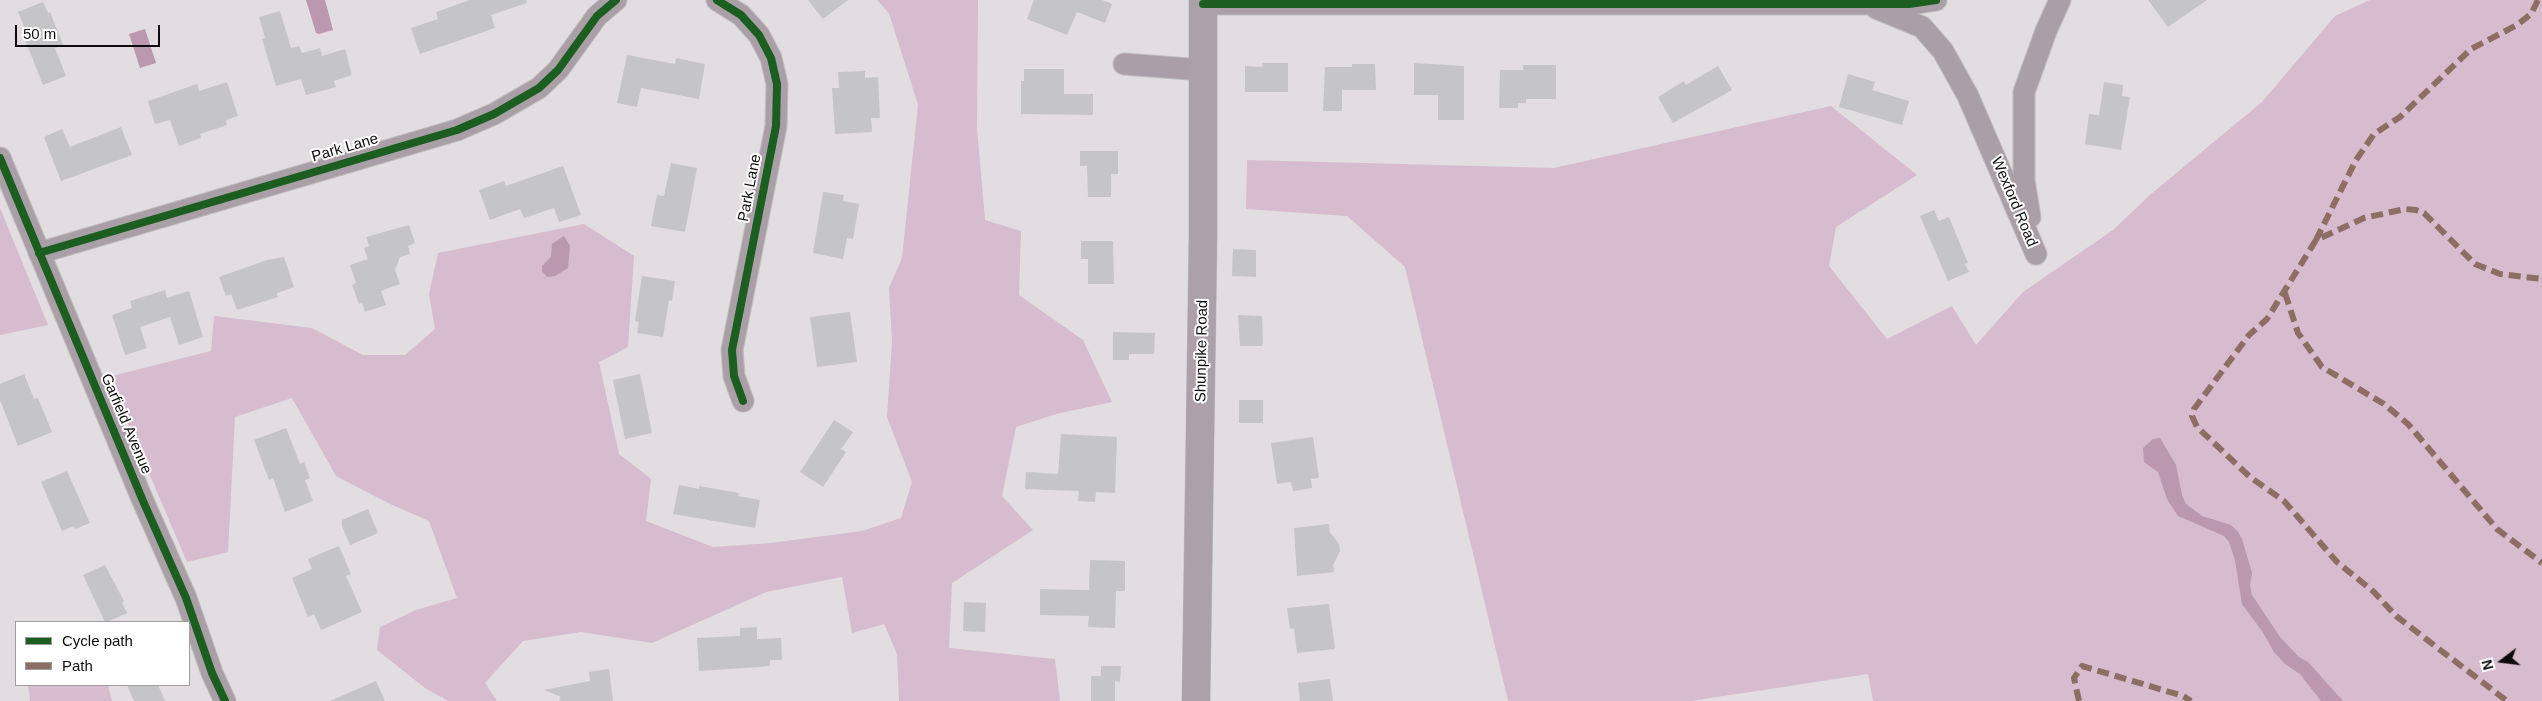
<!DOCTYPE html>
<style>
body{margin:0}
#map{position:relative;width:2542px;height:701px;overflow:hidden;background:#e2dde0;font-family:Arial,sans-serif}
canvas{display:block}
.legend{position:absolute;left:15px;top:621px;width:175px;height:65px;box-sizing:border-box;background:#fff;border:1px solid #9f9d9e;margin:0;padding:6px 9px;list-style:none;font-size:15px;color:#0e0b0d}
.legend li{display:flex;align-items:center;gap:10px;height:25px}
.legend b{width:25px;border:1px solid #9f9d9e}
.north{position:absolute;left:2477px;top:636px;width:50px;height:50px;-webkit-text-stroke:4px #fff;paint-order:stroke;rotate:255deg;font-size:14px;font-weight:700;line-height:20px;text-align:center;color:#0e0b0d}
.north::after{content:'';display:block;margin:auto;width:18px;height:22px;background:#0e0b0d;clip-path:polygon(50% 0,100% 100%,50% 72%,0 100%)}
.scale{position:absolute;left:15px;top:25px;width:145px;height:22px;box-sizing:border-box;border:2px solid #0e0b0d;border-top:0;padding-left:6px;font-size:15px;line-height:18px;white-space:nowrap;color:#0e0b0d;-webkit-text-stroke:4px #fff;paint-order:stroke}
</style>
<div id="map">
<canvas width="2542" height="701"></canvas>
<ul class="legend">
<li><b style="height:6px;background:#1b5e20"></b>Cycle path</li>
<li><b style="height:6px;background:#8d6e63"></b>Path</li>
</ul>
<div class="north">N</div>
<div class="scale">50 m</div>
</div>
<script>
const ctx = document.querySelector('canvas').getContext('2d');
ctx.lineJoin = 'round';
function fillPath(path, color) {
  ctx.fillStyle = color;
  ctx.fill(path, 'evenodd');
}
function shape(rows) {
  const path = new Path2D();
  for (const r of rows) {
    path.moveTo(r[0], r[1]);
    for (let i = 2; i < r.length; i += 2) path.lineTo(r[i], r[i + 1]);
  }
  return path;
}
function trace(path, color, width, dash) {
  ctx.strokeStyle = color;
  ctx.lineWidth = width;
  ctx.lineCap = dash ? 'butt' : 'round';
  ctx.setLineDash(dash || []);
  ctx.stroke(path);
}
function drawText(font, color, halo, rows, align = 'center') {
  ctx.font = font + ' Arial,sans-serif';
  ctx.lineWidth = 4;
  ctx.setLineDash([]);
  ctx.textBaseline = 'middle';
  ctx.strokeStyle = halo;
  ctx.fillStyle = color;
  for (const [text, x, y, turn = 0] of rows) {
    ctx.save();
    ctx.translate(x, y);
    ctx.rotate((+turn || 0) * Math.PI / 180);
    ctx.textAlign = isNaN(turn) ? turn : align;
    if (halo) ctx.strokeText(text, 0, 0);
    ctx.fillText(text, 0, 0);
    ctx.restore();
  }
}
const green = shape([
 [877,0,978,0,977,128,985,220,1021,231,1019,295,1083,340,1112,402,1056,414,1016,427,1002,496,1033,530,952,583,949,648,1055,659,1060,701,899,701,897,654,884,624,852,633,842,577,766,592,652,643,581,632,523,641,485,683,497,701,448,701,425,688,377,650,380,627,416,610,457,598,429,521,388,503,336,476,292,398,235,417,228,552,187,562,108,377,211,351,214,316,312,328,363,355,405,355,435,329,429,294,438,253,584,224,634,256,628,347,599,362,619,454,651,479,646,521,713,547,771,543,862,531,901,518,912,482,887,417,892,342,889,288,902,258,918,105,889,13],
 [2370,0,2542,0,2542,701,1873,701,1868,674,1691,701,1508,701,1405,267,1347,216,1246,209,1247,160,1554,168,1831,106,1917,175,1836,227,1829,266,1887,339,1952,306,1976,345,2023,292,2113,230,2151,194,2262,102,2335,16],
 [0,208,48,325,0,335],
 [28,685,108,685,112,701,30,701]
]);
const water = shape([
 [306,0,325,0,333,30,319,34,316,33],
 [145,29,156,63,140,68,129,34],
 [564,236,570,246,568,268,555,276,547,277,542,271,542,266,551,257,552,244],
 [2160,438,2176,465,2182,495,2186,504,2202,516,2231,525,2238,532,2242,539,2252,573,2250,585,2252,595,2280,637,2299,657,2308,662,2343,701,2321,701,2300,674,2285,664,2274,652,2262,631,2242,604,2235,560,2229,542,2224,536,2178,516,2167,499,2158,472,2144,462,2143,448,2153,439]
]);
const building = shape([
 [470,0,526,0,527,3,491,15,495,28,420,54,411,28,438,19,436,12],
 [808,0,848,0,823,19],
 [1034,0,1102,0,1112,4,1105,23,1077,12,1067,35,1027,19],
 [2148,0,2207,0,2168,27],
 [43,2,48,13,50,12,63,45,55,48,66,76,43,85,23,35,27,34,18,12],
 [280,11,291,48,299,46,302,53,320,48,322,56,345,49,352,75,334,81,336,87,306,95,301,79,276,86,262,39,265,38,259,17],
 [627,55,675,64,676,58,705,64,699,99,641,88,637,107,617,103],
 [1263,63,1288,63,1288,92,1245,92,1245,66,1262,67],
 [1414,63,1464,66,1464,120,1438,120,1438,95,1414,95],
 [1352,64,1375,64,1376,90,1342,90,1342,111,1323,111,1325,67,1352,67],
 [1523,65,1556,65,1556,99,1526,99,1526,103,1518,103,1518,108,1499,108,1500,70,1523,70],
 [1718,66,1732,90,1673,123,1658,97,1684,81,1686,85],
 [1024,69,1064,69,1064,94,1093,94,1093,115,1021,114,1021,81,1024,81],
 [865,71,865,78,878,77,880,118,871,118,872,132,835,134,832,88,839,88,838,72],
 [1848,74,1875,82,1872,90,1909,101,1902,125,1839,107],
 [227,82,238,116,226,120,227,125,200,134,201,138,179,146,170,120,155,124,148,101,197,84,199,91],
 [2104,82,2123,85,2122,96,2130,97,2121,150,2085,144,2089,114,2099,115],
 [121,127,132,155,61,181,44,137,62,129,70,147],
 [1080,151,1118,151,1118,174,1111,174,1111,197,1088,197,1087,166,1080,166],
 [671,163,697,168,685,232,651,226,657,195,664,196],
 [563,166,581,215,559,222,554,208,524,218,520,209,490,220,479,190,504,181,506,186],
 [823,192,844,195,843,201,859,204,853,239,847,238,843,259,813,253],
 [1934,210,1939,221,1949,217,1968,263,1965,264,1969,272,1948,281,1920,216],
 [409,225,415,243,408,246,410,254,400,257,395,270,400,284,381,291,386,305,365,312,362,303,359,304,352,285,356,283,350,265,368,259,364,248,369,246,366,237],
 [1081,241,1113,241,1114,284,1088,284,1088,259,1081,259],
 [1233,249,1256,250,1256,277,1232,276],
 [284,257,294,287,277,293,278,297,237,310,231,294,226,296,219,277,267,260],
 [642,276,675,281,672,301,669,300,663,337,637,333,639,322,635,321],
 [165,290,167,298,189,291,203,337,179,345,170,317,140,327,147,348,125,355,112,315,132,308,130,301],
 [850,312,857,362,817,367,810,317],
 [1238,315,1262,316,1263,344,1261,346,1240,346],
 [1113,332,1155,333,1154,354,1129,354,1129,360,1113,360],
 [24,374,34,399,38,398,52,432,18,446,0,400,0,384],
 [640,374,652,433,625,439,613,380],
 [1239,400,1263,400,1263,423,1239,423],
 [834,420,853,432,841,449,846,452,823,487,800,472],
 [286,428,300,464,304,462,310,478,305,480,313,501,285,512,273,478,269,480,254,440],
 [1061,434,1117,437,1115,493,1096,492,1095,502,1078,501,1079,491,1025,489,1026,472,1058,474],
 [1313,437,1319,478,1311,479,1312,488,1293,491,1291,482,1277,484,1271,443],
 [67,471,90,523,75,529,74,526,62,531,41,482],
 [679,485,699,489,699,486,739,493,738,496,760,500,755,528,673,514],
 [368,509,378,533,350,545,342,526,342,520],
 [1329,524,1330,532,1339,544,1340,551,1333,565,1334,572,1297,576,1294,528],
 [339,546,351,574,346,576,362,612,321,630,314,614,308,617,292,578,312,569,308,559],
 [1090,560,1125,561,1125,591,1116,591,1115,628,1088,627,1089,616,1040,615,1040,589,1089,590],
 [105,565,124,601,122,603,127,613,107,622,105,622,83,575],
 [964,602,986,603,985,632,963,631],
 [1329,604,1335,649,1297,653,1294,628,1290,629,1287,608],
 [757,627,757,639,781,638,782,660,770,660,770,666,759,667,699,671,697,638,740,636,740,628],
 [1101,666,1121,666,1120,682,1115,681,1115,701,1091,701,1091,676,1101,676],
 [609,669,613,701,559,701,561,697,544,690,590,681,589,672],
 [1330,679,1333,701,1300,701,1298,683],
 [376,681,385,701,330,701],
 [127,685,158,685,165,701,134,701]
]);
const minor = shape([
 [717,0,741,15,759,35,771,58,777,84,776,126,732,350,734,376,743,401],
 [1203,4,1909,4,1936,0],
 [1876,8,1922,27,1943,51,1968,96,2036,254],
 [1124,64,1203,70],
 [0,158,143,501,186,598,212,673,225,701],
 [2030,217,2024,180,2024,92,2046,31,2060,0],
 [39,253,457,130,494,114,539,88,558,70,597,16,616,0]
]);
const major = shape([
 [1196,701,1203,238,1203,0]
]);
const quiet = shape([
 [2538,0,2531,14,2517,25,2471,49,2400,117,2374,134,2356,160,2316,240,2364,218,2405,209,2416,210,2424,213,2475,264,2500,274,2542,279],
 [2316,240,2267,319,2249,335,2194,409,2192,416,2197,427,2250,477,2284,501,2337,562,2374,592,2396,616,2507,701],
 [2285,293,2298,333,2322,367,2384,404,2408,424,2497,529,2542,563],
 [2079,701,2074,678,2082,666,2183,696,2191,701]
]);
const cycleway = shape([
 [717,0,741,15,759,35,771,58,777,84,776,126,732,350,734,376,743,401],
 [1203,4,1909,4,1936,0],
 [0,158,143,501,186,598,212,673,225,701],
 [39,253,457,130,494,114,539,88,558,70,597,16,616,0]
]);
const streetNames = [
 ["Park Lane",345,148,-16],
 ["Park Lane",750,188,-79],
 ["Wexford Road",2014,202,67],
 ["Shunpike Road",1202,351,-89],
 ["Garfield Avenue",126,424,67]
];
fillPath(green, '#d7bbce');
fillPath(water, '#bb97b0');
fillPath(building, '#c5c4c6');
trace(minor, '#bfbcbe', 23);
trace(major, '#bfbcbe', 29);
trace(minor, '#aa9fa6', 21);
trace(major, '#aca1a9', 28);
trace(quiet, '#8d6e63', 6, [12, 6]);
trace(cycleway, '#1b5e20', 8);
drawText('15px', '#0e0b0d', '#fff', streetNames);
</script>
